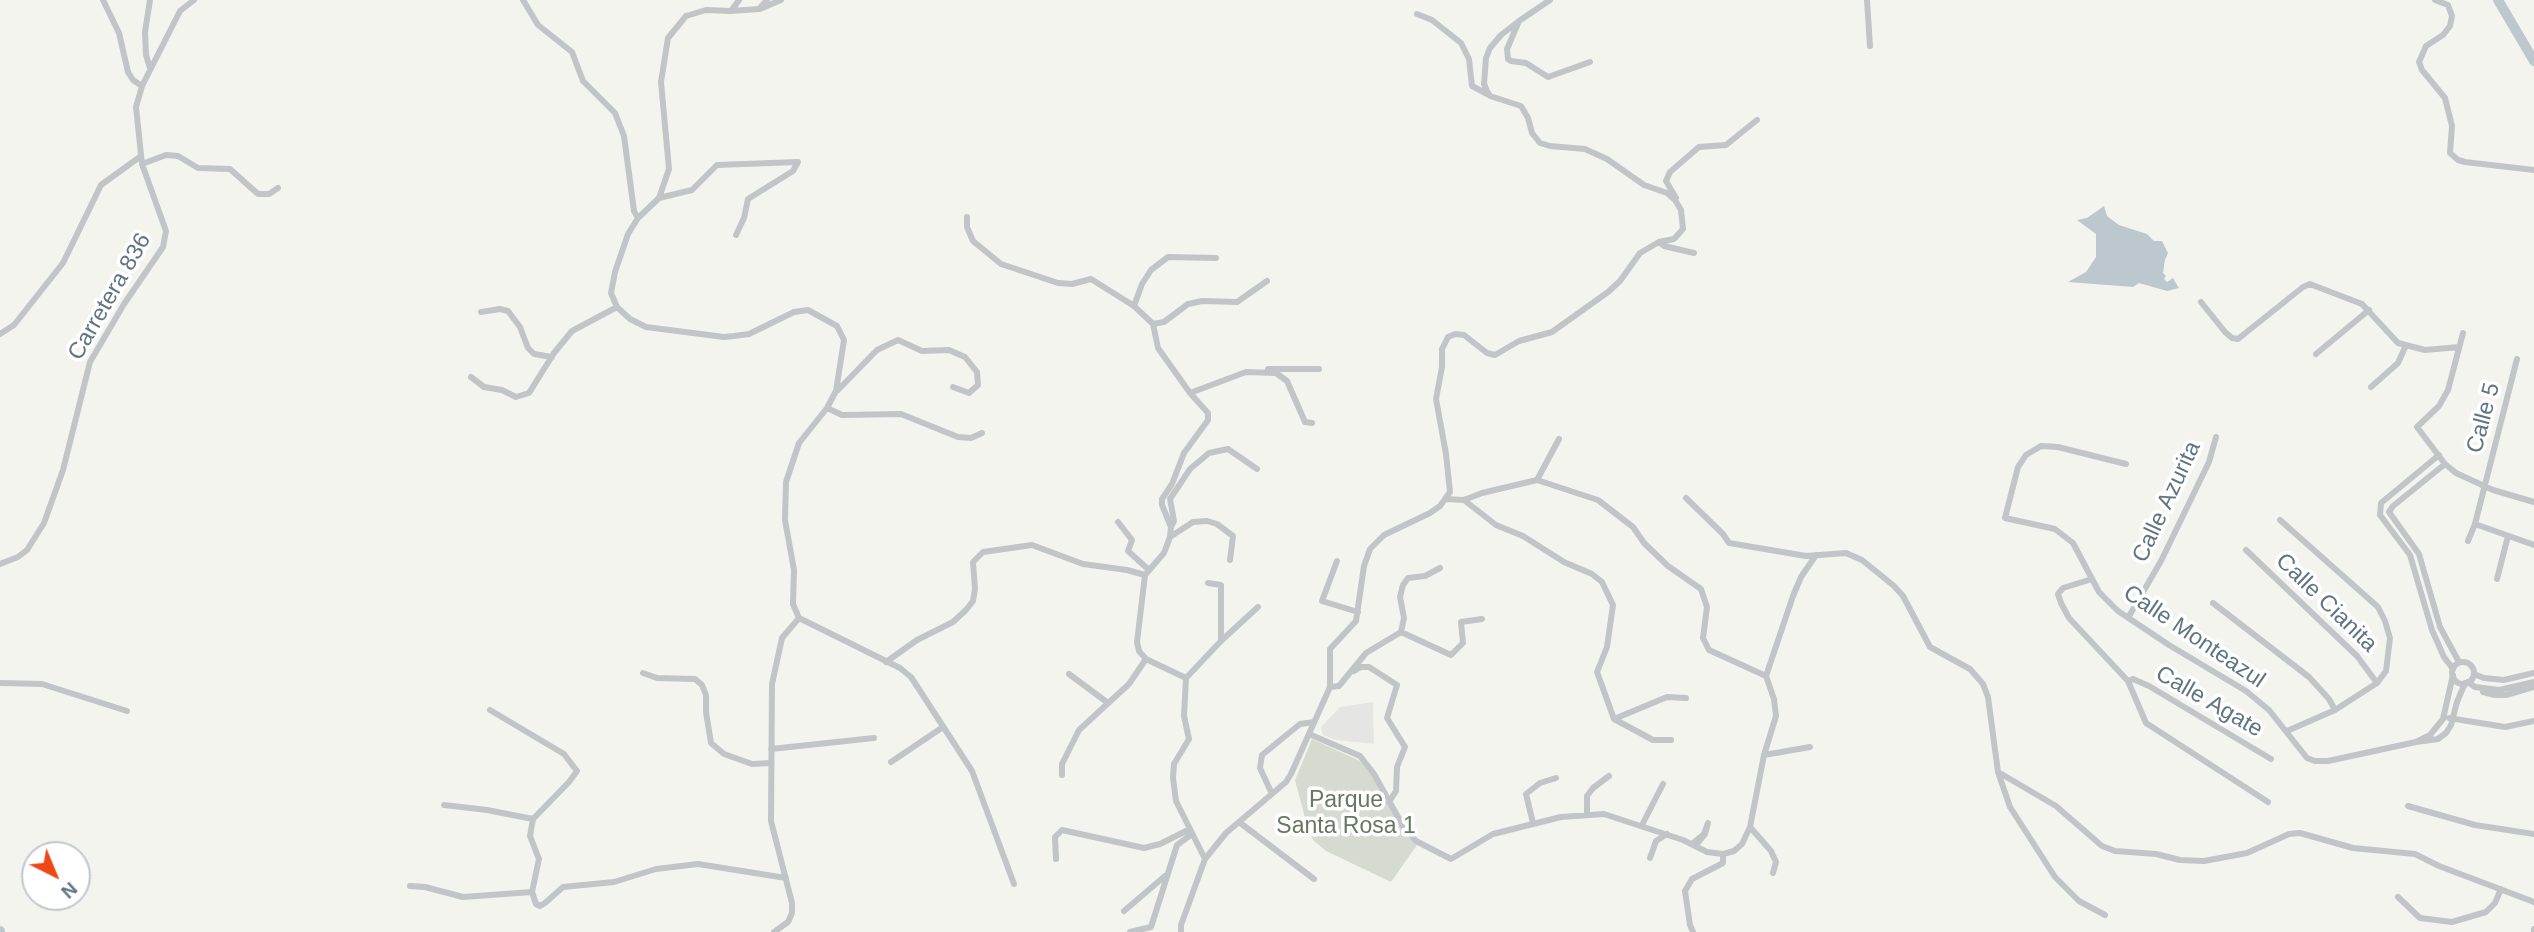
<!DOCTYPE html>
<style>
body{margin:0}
#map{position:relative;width:2534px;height:932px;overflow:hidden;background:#f4f4ef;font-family:Helvetica,sans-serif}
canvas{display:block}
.north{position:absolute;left:21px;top:841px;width:70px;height:70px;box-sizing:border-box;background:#fff;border:2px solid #c0c7cd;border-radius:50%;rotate:137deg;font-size:19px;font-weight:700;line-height:28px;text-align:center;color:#617483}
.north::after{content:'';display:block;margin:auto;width:24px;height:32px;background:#ee4615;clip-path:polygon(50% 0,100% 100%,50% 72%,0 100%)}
</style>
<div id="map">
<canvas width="2534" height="932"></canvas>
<div class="north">N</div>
</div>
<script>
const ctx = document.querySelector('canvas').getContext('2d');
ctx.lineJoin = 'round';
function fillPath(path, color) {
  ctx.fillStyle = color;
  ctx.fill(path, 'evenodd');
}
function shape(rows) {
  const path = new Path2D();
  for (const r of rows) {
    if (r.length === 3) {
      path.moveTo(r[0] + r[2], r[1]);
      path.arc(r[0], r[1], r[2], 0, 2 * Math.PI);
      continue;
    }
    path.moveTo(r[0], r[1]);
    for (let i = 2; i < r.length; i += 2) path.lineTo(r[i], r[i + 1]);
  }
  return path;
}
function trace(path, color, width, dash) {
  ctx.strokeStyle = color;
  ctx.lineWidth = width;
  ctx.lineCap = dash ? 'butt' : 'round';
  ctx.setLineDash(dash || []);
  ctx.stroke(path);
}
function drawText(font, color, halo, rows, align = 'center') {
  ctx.font = font + ' Helvetica,sans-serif';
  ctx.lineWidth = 7;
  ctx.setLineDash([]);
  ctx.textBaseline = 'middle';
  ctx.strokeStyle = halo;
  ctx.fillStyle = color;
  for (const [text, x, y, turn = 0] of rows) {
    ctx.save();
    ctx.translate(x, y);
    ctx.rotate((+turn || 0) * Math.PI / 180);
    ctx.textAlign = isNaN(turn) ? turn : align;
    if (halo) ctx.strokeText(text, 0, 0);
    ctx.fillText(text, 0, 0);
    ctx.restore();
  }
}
const built = shape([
 [1373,702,1374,744,1336,740,1323,735,1321,727,1340,707]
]);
const green = shape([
 [1312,739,1360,761,1372,775,1408,837,1417,845,1391,882,1326,851,1314,841,1309,833,1295,780]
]);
const water = shape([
 [2104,206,2107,216,2119,225,2147,234,2154,241,2162,241,2168,253,2165,260,2163,273,2166,276,2164,279,2167,282,2173,278,2179,288,2167,291,2139,283,2133,287,2068,282,2086,272,2096,257,2096,234,2077,220,2087,218]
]);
const river = shape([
 [2498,0,2534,61],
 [0,931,0,932]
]);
const minor = shape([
 [103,0,119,33,128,72,133,80,142,86],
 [150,0,145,32,146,55,150,68],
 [523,0,538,25,572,52,583,81,615,113,624,136,634,211,638,218],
 [739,0,731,11,706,10,686,16,668,38,661,82,669,169,659,198,638,218,628,234,615,272,611,293,617,307,630,319,646,327,724,337,734,336,749,334,794,312,808,310,837,326,844,340,836,391,827,408,799,443,786,482,785,520,794,570,793,604,799,618,900,668,911,677,972,771,1014,884],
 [1867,0,1870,46],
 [2435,0,2448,5,2452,16,2450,26,2443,35,2426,46,2419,62,2422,70,2445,98,2452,126,2450,153,2458,160,2465,162,2534,170],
 [760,9,781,0],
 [731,11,759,9,767,0],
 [1417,14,1432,20,1461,43,1469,59,1472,86,1489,95],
 [1519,21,1507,49,1508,59,1511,61,1526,63,1548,77,1590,62],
 [142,164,166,155,178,156,198,168,230,169,258,194,269,194,278,188],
 [659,198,692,190,717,165,798,162,793,171,748,199,744,218,736,235],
 [1676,198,1666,181,1670,172,1699,147,1726,145,1757,120],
 [967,217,967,227,973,241,1001,264,1058,283,1072,284,1091,279,1134,306,1153,324,1158,348,1190,393,1208,413,1208,420,1184,453,1172,484,1162,499,1162,505,1171,527,1170,537,1164,553,1145,575,1137,642,1139,651,1146,659,1186,678,1184,716,1189,739,1174,764,1173,778,1176,801,1205,859],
 [1659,242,1664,246,1694,253],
 [2201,302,2225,332,2232,338,2238,339,2303,287,2310,284,2362,304,2398,343,2425,350,2459,347],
 [1134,306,1142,284,1151,270,1168,257,1216,258],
 [481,312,500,309,508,311,520,327,528,348,534,354,552,357],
 [1153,324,1164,322,1188,304,1202,301,1237,302,1267,281],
 [2463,333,2448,390,2439,406,2417,427,2445,464,2456,473,2493,490,2534,502],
 [0,334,14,325,63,263,101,185,141,156],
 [2316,354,2369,310],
 [1268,369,1319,369],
 [471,377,484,387,502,390,516,397,529,393,554,353,572,331,617,307],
 [2371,387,2398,363,2406,345],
 [838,390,877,350,898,340,922,351,949,350,965,357,977,372,978,385,969,393,953,387],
 [1190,393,1246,372,1276,373,1287,381,1305,422,1312,423],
 [827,408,842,415,901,414,958,437,971,438,982,433],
 [2439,455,2381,503,2380,515,2410,555,2432,630,2444,657,2453,669],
 [2126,464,2058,447,2041,446,2026,455,2018,467,2005,518,2055,529,2073,543,2099,592,2118,611,2169,645,2246,691,2269,710,2307,758,2315,761,2328,761,2416,742],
 [2445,464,2393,506,2389,512,2419,554,2440,627,2459,662],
 [1537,480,1559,439],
 [1686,498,1723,534,1729,543,1806,556,1846,553,1862,560,1894,586,1903,596,1930,647,1970,669,1983,684,1988,697,1998,772,2056,806,2102,846,2115,851,2156,854,2180,860,2204,861,2247,853,2289,834,2300,833,2353,848,2415,854,2439,866,2534,902],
 [1446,499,1464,500,1482,493,1537,480,1598,500,1633,527,1644,543,1668,566,1701,589,1707,607,1703,638,1709,650,1766,676],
 [1464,500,1496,525,1523,536,1564,562,1592,574,1602,582,1613,605,1607,647,1597,672,1614,719,1667,697,1686,698],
 [2280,520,2378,607,2385,621,2390,638,2386,671,2377,683,2335,710,2287,731],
 [1118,522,1132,540,1128,551,1149,570],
 [2475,524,2534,545],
 [1171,527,1174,521,1170,499,1190,469,1209,453,1228,449,1257,469],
 [1170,537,1193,522,1207,521,1217,524,1233,536,1230,560],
 [2468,541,2475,524,2517,359],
 [2246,550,2357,656,2377,683],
 [1337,561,1322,601,1358,612],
 [0,564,18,557,27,550,44,523,63,470,90,362,124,304,163,247,166,231,142,164,136,107,142,86,180,11,194,0],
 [2092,579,2063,588,2058,594,2061,603,2069,618,2128,681,2146,723,2268,802],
 [2497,579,2508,536],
 [1208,583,1221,585,1221,641],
 [2213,603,2309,677,2329,699,2335,710],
 [2128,618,2161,561,2209,462,2216,437],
 [1401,632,1451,655,1463,643,1461,622,1482,619],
 [886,662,917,640,953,622,966,610,973,601,975,589,973,562,983,552,1032,545,1083,564,1127,570,1145,575],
 [2463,673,11],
 [1354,671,1361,667,1369,667,1397,685,1387,718,1405,747,1397,767,1396,791,1389,802],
 [643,673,657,678,695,679,702,685,706,695,706,712,711,743,724,754,752,764,771,763],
 [1069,674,1108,703],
 [2474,674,2484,678,2504,680,2534,673],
 [2453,675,2443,719,2430,735,2416,742,2438,739,2446,733,2451,725,2457,702,2465,683],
 [1186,678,1221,641,1258,607],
 [2128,681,2133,679,2149,686,2271,759],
 [2468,682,2475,687,2499,690,2534,682],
 [0,683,42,684,127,711],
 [1330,687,1339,686,1366,653,1401,632,1404,618,1400,597,1403,585,1408,578,1425,576,1440,568],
 [2483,692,2495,695,2506,695,2534,687],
 [490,710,564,754,577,771,569,782,533,819,530,836,539,859,532,892,536,904,540,906,545,903,563,887,614,882,656,869,698,864,786,878],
 [2449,718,2505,727,2534,721],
 [1614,719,1653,740,1671,740],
 [1309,734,1360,756,1374,774,1403,826,1416,841,1451,859,1493,834,1561,817,1604,814,1683,840,1707,852,1723,854,1734,851,1742,844,1750,827,1764,755,1776,716,1774,699,1766,676,1793,596,1801,577,1816,555],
 [771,749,874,738],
 [1764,755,1810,747],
 [891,762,943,727],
 [1998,772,2010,807,2055,877,2079,901,2105,915],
 [1062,775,1062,764,1079,730,1129,684,1146,659],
 [1272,794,1260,768,1262,755,1300,724,1314,722],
 [444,805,487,810,533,819],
 [2408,806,2475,825,2534,834],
 [1587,815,1587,796,1593,788,1609,776],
 [1239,822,1314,879],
 [1533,823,1526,794,1540,783,1556,778],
 [1642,825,1663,784],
 [1750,827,1771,851,1776,862,1773,873],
 [1692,844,1704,834,1708,823,1705,834,1695,846],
 [1650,858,1656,841,1667,834],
 [1056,859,1055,837,1062,830,1144,848,1160,844,1190,829],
 [410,886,425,887,463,897,532,892],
 [2398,897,2420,918,2452,922,2486,912,2495,903,2501,889],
 [1124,911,1165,876],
 [774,932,788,922,792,913,792,903,771,821,772,684,782,638,799,618],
 [1130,932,1151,927,1177,845,1192,834],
 [1181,932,1181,925,1205,859,1226,833,1286,782,1291,774,1330,687,1330,649,1356,621,1364,566,1370,549,1384,535,1430,513,1440,506,1450,492,1446,454,1436,399,1442,367,1442,349,1448,337,1455,334,1464,335,1487,353,1495,355,1519,341,1552,332,1608,292,1620,281,1640,253,1659,242,1674,239,1683,229,1681,210,1675,200,1667,193,1644,185,1607,159,1585,149,1550,146,1540,143,1532,133,1528,118,1521,106,1490,96,1487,91,1484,84,1486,58,1490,48,1501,35,1519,21,1550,0],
 [1693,932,1690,925,1685,891,1692,879,1723,863,1723,854],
 [2534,932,2534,929]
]);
const streetNames = [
 ["Carretera 836",110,297,-60],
 ["Calle 5",2484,418,-75],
 ["Calle Azurita",2167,502,-65],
 ["Calle Cianita",2326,603,44],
 ["Calle Monteazul",2194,637,34],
 ["Calle Agate",2209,702,30]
];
const parkNames = [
 ["Parque",1346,801],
 ["Santa Rosa 1",1346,827]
];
fillPath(built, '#e5e6e3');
fillPath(green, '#d5dbd0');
fillPath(water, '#bcc8cd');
trace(river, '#bcc8cd', 10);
trace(minor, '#c1c5c8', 6);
drawText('23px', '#617483', '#fff', streetNames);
drawText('23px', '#657960', '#fff', parkNames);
</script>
